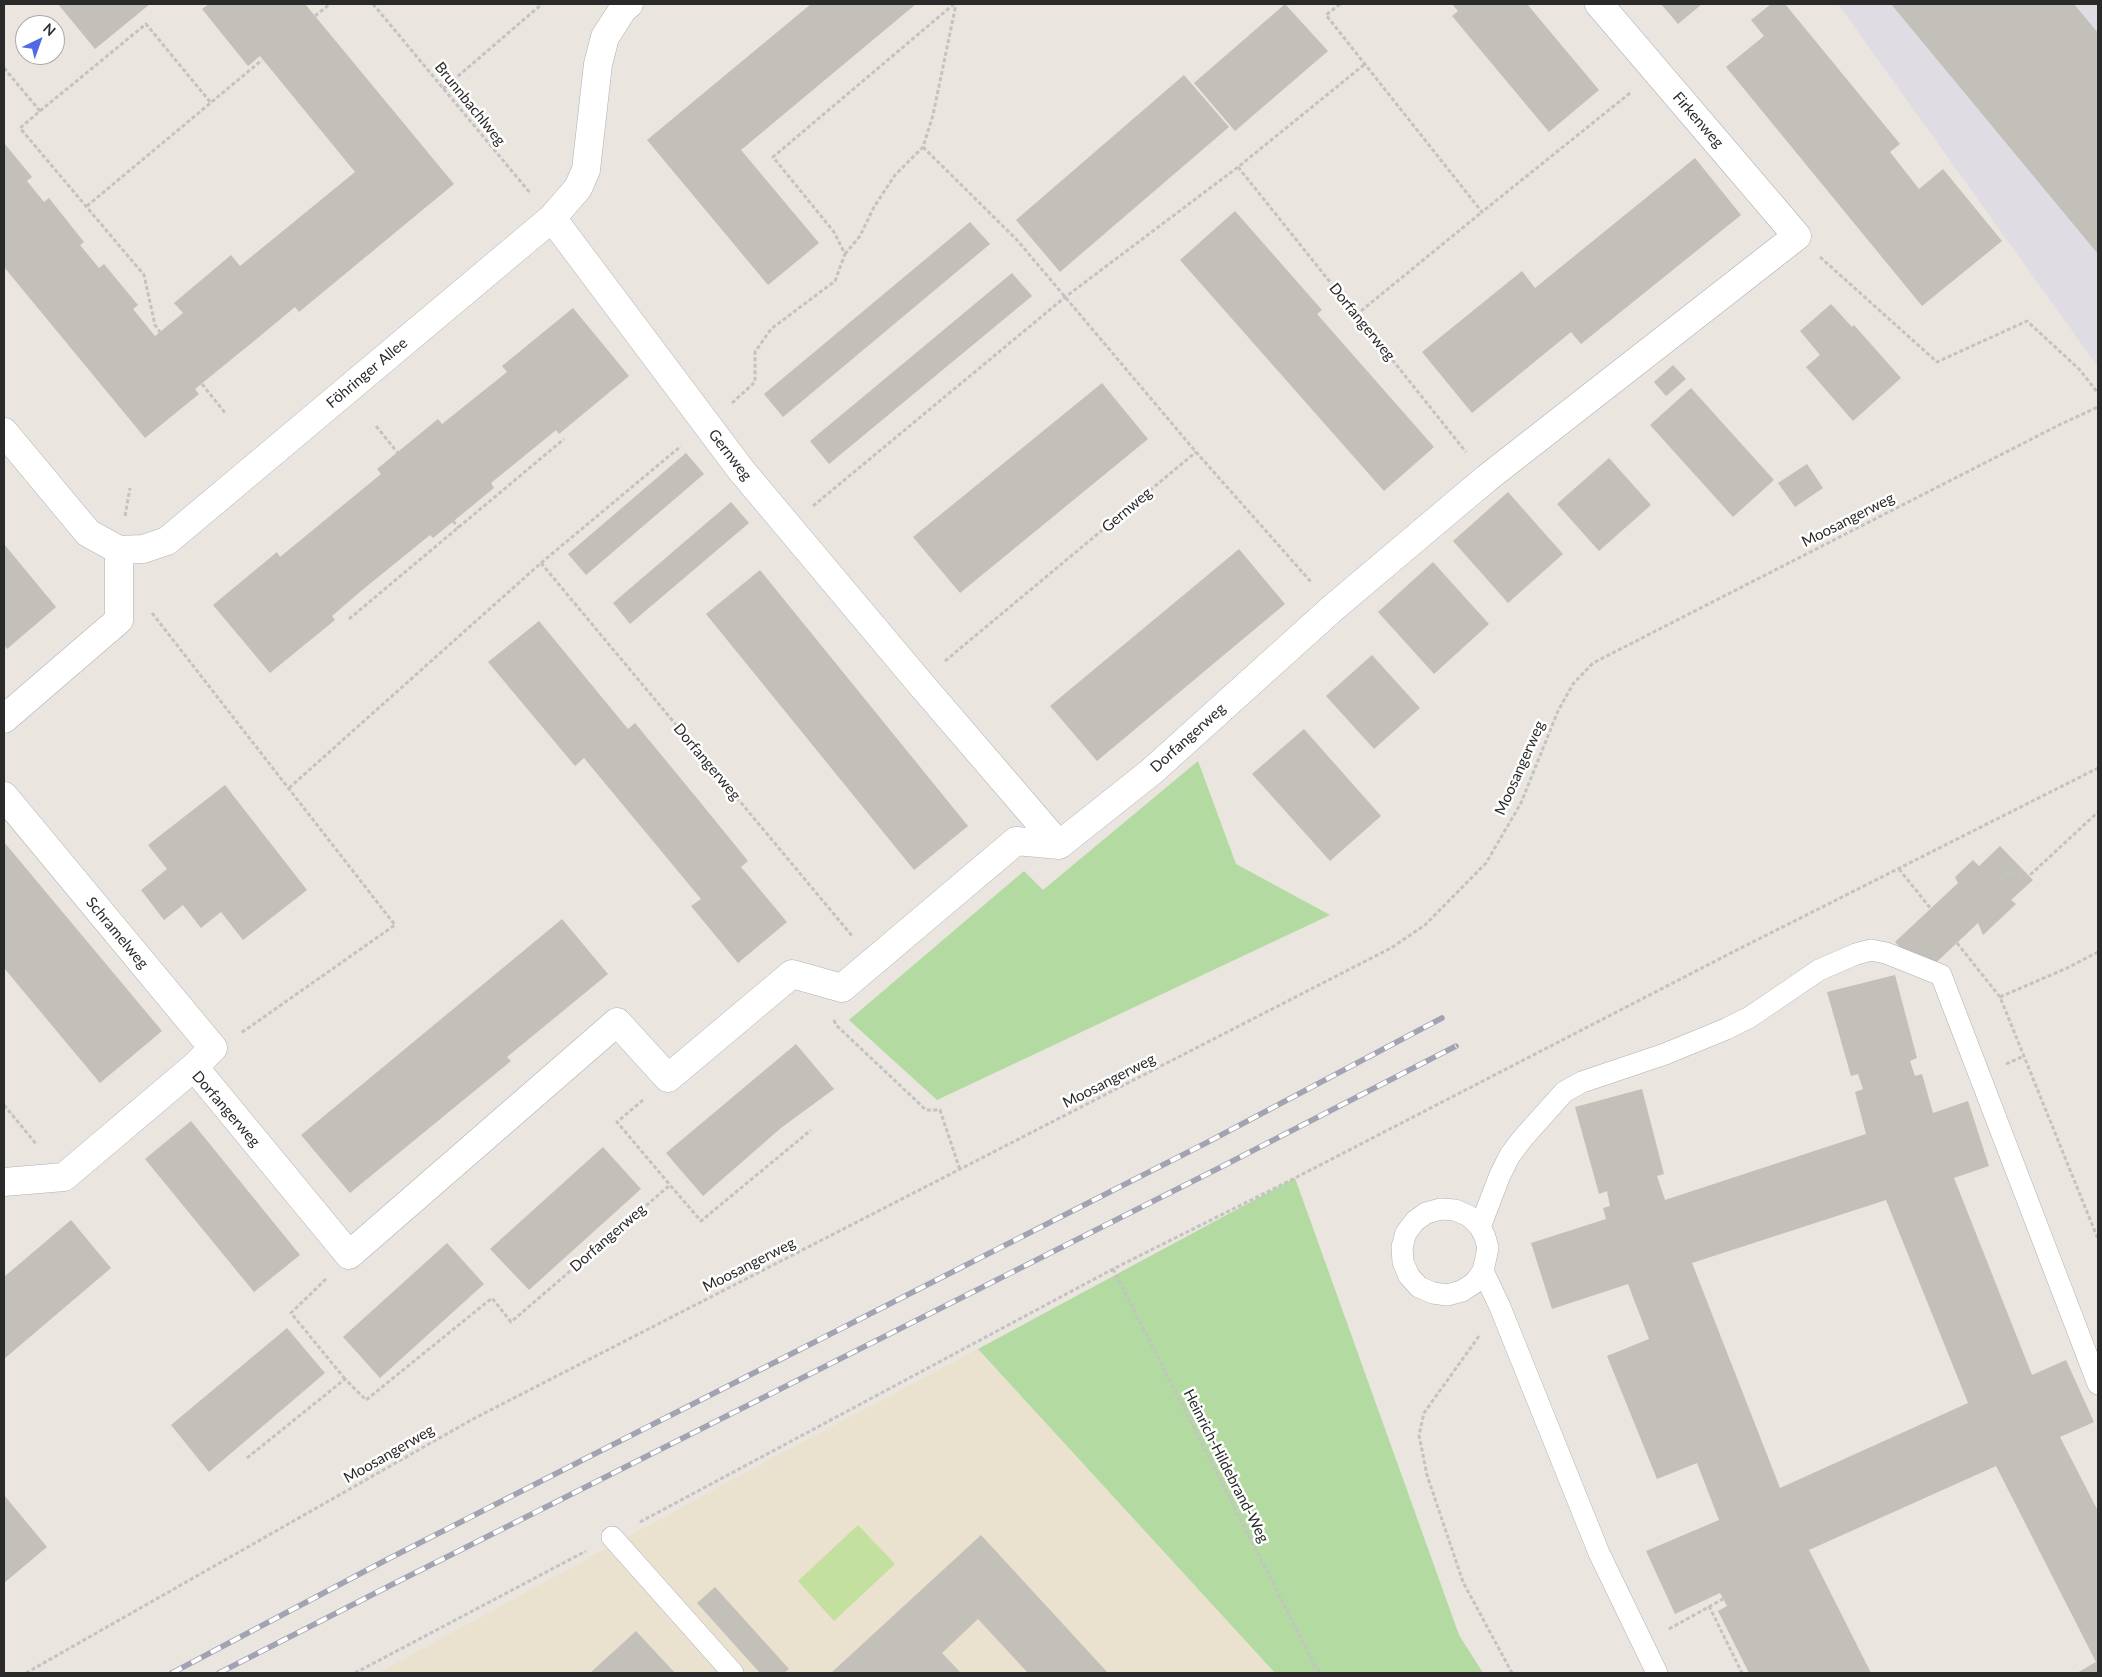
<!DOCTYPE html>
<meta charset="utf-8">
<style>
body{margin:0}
#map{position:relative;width:2102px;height:1677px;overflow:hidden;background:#eae5de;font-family:Lato,sans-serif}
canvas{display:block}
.frame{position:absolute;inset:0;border:5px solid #2a2a2a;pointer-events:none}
.north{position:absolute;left:15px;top:15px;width:50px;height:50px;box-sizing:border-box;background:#fff;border:1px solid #aaa;border-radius:50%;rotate:42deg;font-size:14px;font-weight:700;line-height:20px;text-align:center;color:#2a2a2a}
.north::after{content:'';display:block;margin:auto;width:18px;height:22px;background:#516ae4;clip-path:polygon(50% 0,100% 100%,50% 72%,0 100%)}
</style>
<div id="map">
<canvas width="2102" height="1677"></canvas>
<div class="frame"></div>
<div class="north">N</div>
</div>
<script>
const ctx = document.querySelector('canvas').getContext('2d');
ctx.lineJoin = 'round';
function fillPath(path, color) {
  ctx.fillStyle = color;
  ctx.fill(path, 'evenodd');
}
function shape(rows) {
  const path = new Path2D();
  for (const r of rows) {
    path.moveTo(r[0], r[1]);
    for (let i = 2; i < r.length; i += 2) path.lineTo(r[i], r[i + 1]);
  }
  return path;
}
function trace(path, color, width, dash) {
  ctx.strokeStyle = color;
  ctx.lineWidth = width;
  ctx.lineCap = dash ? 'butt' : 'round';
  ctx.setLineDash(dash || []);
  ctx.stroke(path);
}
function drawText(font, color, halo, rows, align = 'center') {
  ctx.font = font + ' Lato,sans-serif';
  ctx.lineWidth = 5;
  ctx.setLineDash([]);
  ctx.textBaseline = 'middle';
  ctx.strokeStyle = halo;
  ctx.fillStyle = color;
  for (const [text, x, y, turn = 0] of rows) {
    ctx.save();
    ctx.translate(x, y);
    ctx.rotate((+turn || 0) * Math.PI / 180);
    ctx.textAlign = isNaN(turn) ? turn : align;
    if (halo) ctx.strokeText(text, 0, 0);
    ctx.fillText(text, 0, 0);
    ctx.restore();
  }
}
const industrial = shape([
 [1838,4,2098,4,2098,367]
]);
const education = shape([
 [978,1349,1275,1673,378,1673,739,1476]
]);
const green = shape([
 [1198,761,1236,864,1330,915,937,1100,849,1020,1024,871,1043,890],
 [1295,1178,1459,1635,1483,1673,1275,1673,978,1349]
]);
const pitch = shape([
 [858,1525,895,1564,834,1621,798,1581]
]);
const building = shape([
 [58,4,150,4,95,49],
 [209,4,305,4,454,184,299,312,295,307,254,341,195,389,199,394,145,438,4,267,4,143,32,177,27,181,44,202,49,198,84,242,80,245,99,268,104,264,138,305,133,309,155,336,183,313,174,303,231,255,240,266,355,172,260,56,248,66,202,9],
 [811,4,916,4,741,150,819,243,768,285,647,140],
 [1285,4,1328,51,1235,131,1194,83],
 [1452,4,1527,4,1599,90,1549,132,1452,16,1458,11],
 [1661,4,1702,4,1678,24],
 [1771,4,1785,4,1900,144,1890,152,1919,189,1943,169,2002,241,1922,306,1726,67,1764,36,1751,20],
 [1891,4,2074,4,2098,33,2098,254],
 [1184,75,1229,127,1060,272,1016,220],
 [1695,158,1741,215,1581,344,1571,332,1472,413,1422,352,1522,271,1535,288],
 [1235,211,1322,310,1317,314,1434,447,1384,491,1180,260],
 [970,222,990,244,783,417,764,394],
 [1012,273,1032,296,829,464,810,441],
 [1831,304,1852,327,1854,325,1901,378,1853,421,1806,367,1820,355,1800,331],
 [573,308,629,376,559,434,556,430,539,444,491,483,494,488,433,538,430,535,361,591,332,616,335,620,270,673,213,605,277,552,280,557,381,474,377,469,438,419,442,424,507,372,502,366],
 [1673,365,1686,379,1666,396,1654,382],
 [1102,383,1148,439,960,593,913,537],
 [1691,388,1774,480,1733,517,1650,425],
 [686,453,704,474,586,575,568,554],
 [1609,458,1651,505,1599,551,1557,504],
 [1807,464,1823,488,1795,507,1778,483],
 [1508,492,1563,554,1508,603,1453,541],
 [731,502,749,523,630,624,613,603],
 [4,544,56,607,7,649,4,645],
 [1239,549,1285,604,1097,761,1050,706],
 [1433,562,1489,624,1434,674,1378,612],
 [760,570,968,826,914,870,706,614],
 [539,621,628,729,635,723,700,802,748,861,741,867,787,922,738,963,691,906,701,899,584,758,575,766,488,662],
 [1372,655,1420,708,1374,749,1326,696],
 [1304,729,1381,816,1330,861,1252,774],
 [225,785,307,890,243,940,221,912,201,928,183,905,164,920,141,890,167,869,148,845],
 [4,842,162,1031,100,1083,4,968],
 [2000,846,2033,880,2011,900,2016,904,1983,935,1978,923,1925,973,1895,942,1958,883,1955,877,1973,860,1979,866],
 [562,919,608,974,507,1057,511,1061,350,1193,301,1135],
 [1895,975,1917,1058,1910,1061,1915,1076,1922,1074,1933,1113,1968,1101,1989,1166,1954,1178,2032,1375,2066,1360,2094,1422,2060,1437,2098,1511,2098,1673,2077,1673,2096,1662,1996,1466,1809,1550,1871,1673,1749,1673,1718,1611,1727,1606,1720,1593,1675,1614,1646,1551,1719,1520,1697,1463,1657,1479,1607,1356,1649,1339,1628,1284,1552,1309,1531,1243,1606,1219,1603,1208,1610,1206,1607,1191,1599,1194,1575,1107,1642,1089,1664,1174,1657,1176,1665,1200,1866,1134,1855,1092,1863,1089,1858,1074,1851,1076,1827,992],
 [1886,1200,1968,1403,1780,1488,1692,1263],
 [796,1044,834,1089,781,1128,703,1196,666,1153],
 [191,1121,300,1255,254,1292,145,1159],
 [603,1147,641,1189,529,1290,490,1249],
 [71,1220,111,1268,4,1359,4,1277],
 [447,1243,484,1284,380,1378,343,1337],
 [287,1328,325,1373,209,1472,171,1425],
 [4,1495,47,1547,4,1583],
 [981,1535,1108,1673,1028,1673,978,1619,942,1653,961,1673,831,1673],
 [715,1587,789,1669,784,1673,760,1673,697,1603],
 [636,1631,675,1673,590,1673]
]);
const path = shape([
 [373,4,531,194],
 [1340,4,1326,15,1482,212,1630,93],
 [315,16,330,4],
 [4,68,40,111,20,128,144,275,155,325,160,332],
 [443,89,542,4],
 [40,111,146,24,211,103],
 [923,147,1017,240,1196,452,1312,583],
 [1238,167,1466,452],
 [87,206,262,60],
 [845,254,860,236,874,207,895,175,923,147,933,115,956,4],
 [1820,257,1937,362,2027,321,2079,369,2098,393],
 [1356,315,1482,212],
 [202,384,226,414],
 [732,403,755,382,755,352,771,329,835,281,845,254,834,232,773,157,954,4],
 [376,426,398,453],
 [813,506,1064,298,1238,167,1365,64],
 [125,516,130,488],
 [453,521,459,528],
 [541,563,853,937],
 [152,613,395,925,241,1033],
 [349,619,564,439],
 [945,661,1196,452],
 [289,788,541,563,681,446],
 [1899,869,1931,909],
 [2005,873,2029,876,2098,812],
 [1957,943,2000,997,2098,1239],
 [2000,997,2067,968,2098,952],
 [834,1020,836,1025,926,1110,940,1110,960,1170],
 [2006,1064,2024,1056],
 [643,1100,617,1122,670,1185],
 [4,1105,37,1145],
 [1113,1269,1315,1666,1321,1673],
 [326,1279,291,1313,345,1379],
 [1479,1336,1424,1413,1419,1435,1427,1475,1463,1582,1512,1673],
 [247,1458,345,1379,366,1400,492,1298,511,1322,670,1185,701,1221,811,1130],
 [640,1522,1113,1269,1295,1178,1727,955,2098,768],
 [1709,1606,1742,1673],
 [1669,1629,1723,1599],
 [26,1673,473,1419,1391,948,1425,925,1486,863,1521,803,1558,711,1573,684,1593,663,2061,424,2098,407],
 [355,1673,586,1551]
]);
const lane = shape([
 [1480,1227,1469,1216,1455,1210,1441,1209,1426,1213,1415,1221,1406,1233,1402,1247,1403,1262,1409,1276,1419,1287,1433,1293,1447,1295,1462,1291,1474,1283,1483,1271],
 [612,1537,733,1673],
 [1657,1673,1599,1553,1500,1307,1483,1271,1488,1248,1485,1237,1480,1227,1500,1175,1510,1155,1523,1138,1564,1092,1582,1082,1665,1054,1726,1029,1750,1017,1819,970,1856,954,1871,950,1886,953,1941,975,2098,1384]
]);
const street = shape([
 [552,218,741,470,919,682,1059,845],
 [4,432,88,533,119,550,143,549,167,541,552,218,578,188,586,170,598,64,605,37,623,9,629,4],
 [4,719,119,620,119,550],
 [4,796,213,1048,194,1067],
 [4,1182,64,1177,194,1067,349,1255,617,1022,668,1078,792,974,842,988,1016,841,1059,845,1151,772,1334,607,1487,478,1797,236,1599,4]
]);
const rail = shape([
 [172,1673,388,1559,1206,1143,1442,1018],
 [219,1673,399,1581,1221,1167,1456,1046]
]);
const streetNames = [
 ["Brunnbachlweg",470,104,51],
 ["Firkenweg",1698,120,49],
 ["Dorfangerweg",1362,322,51],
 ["Föhringer Allee",367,373,-40],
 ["Gernweg",730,455,52],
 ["Gernweg",1127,510,-40],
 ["Moosangerweg",1848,520,-27],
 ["Dorfangerweg",1188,738,-42],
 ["Dorfangerweg",707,762,50],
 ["Moosangerweg",1520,768,-66],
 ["Schramelweg",117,933,50],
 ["Moosangerweg",1109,1081,-27],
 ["Dorfangerweg",226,1109,49],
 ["Dorfangerweg",608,1238,-41],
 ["Moosangerweg",749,1265,-27],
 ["Moosangerweg",389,1454,-30],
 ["Heinrich-Hildebrand-Weg",1226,1466,63]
];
fillPath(industrial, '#dfdde3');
fillPath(education, '#eae2cf');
fillPath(green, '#b3daa1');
fillPath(pitch, '#c3e09e');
fillPath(building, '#c3bfb9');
trace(lane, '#aeafb9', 22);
trace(street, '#aeafb9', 29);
trace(path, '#c3c3c3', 3, [4, 2.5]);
trace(lane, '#fff', 21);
trace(street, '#fff', 28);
trace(rail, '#a1a3b2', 5.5);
trace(rail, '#fff', 4, [11]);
drawText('15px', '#2a2a2a', '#fff', streetNames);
</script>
